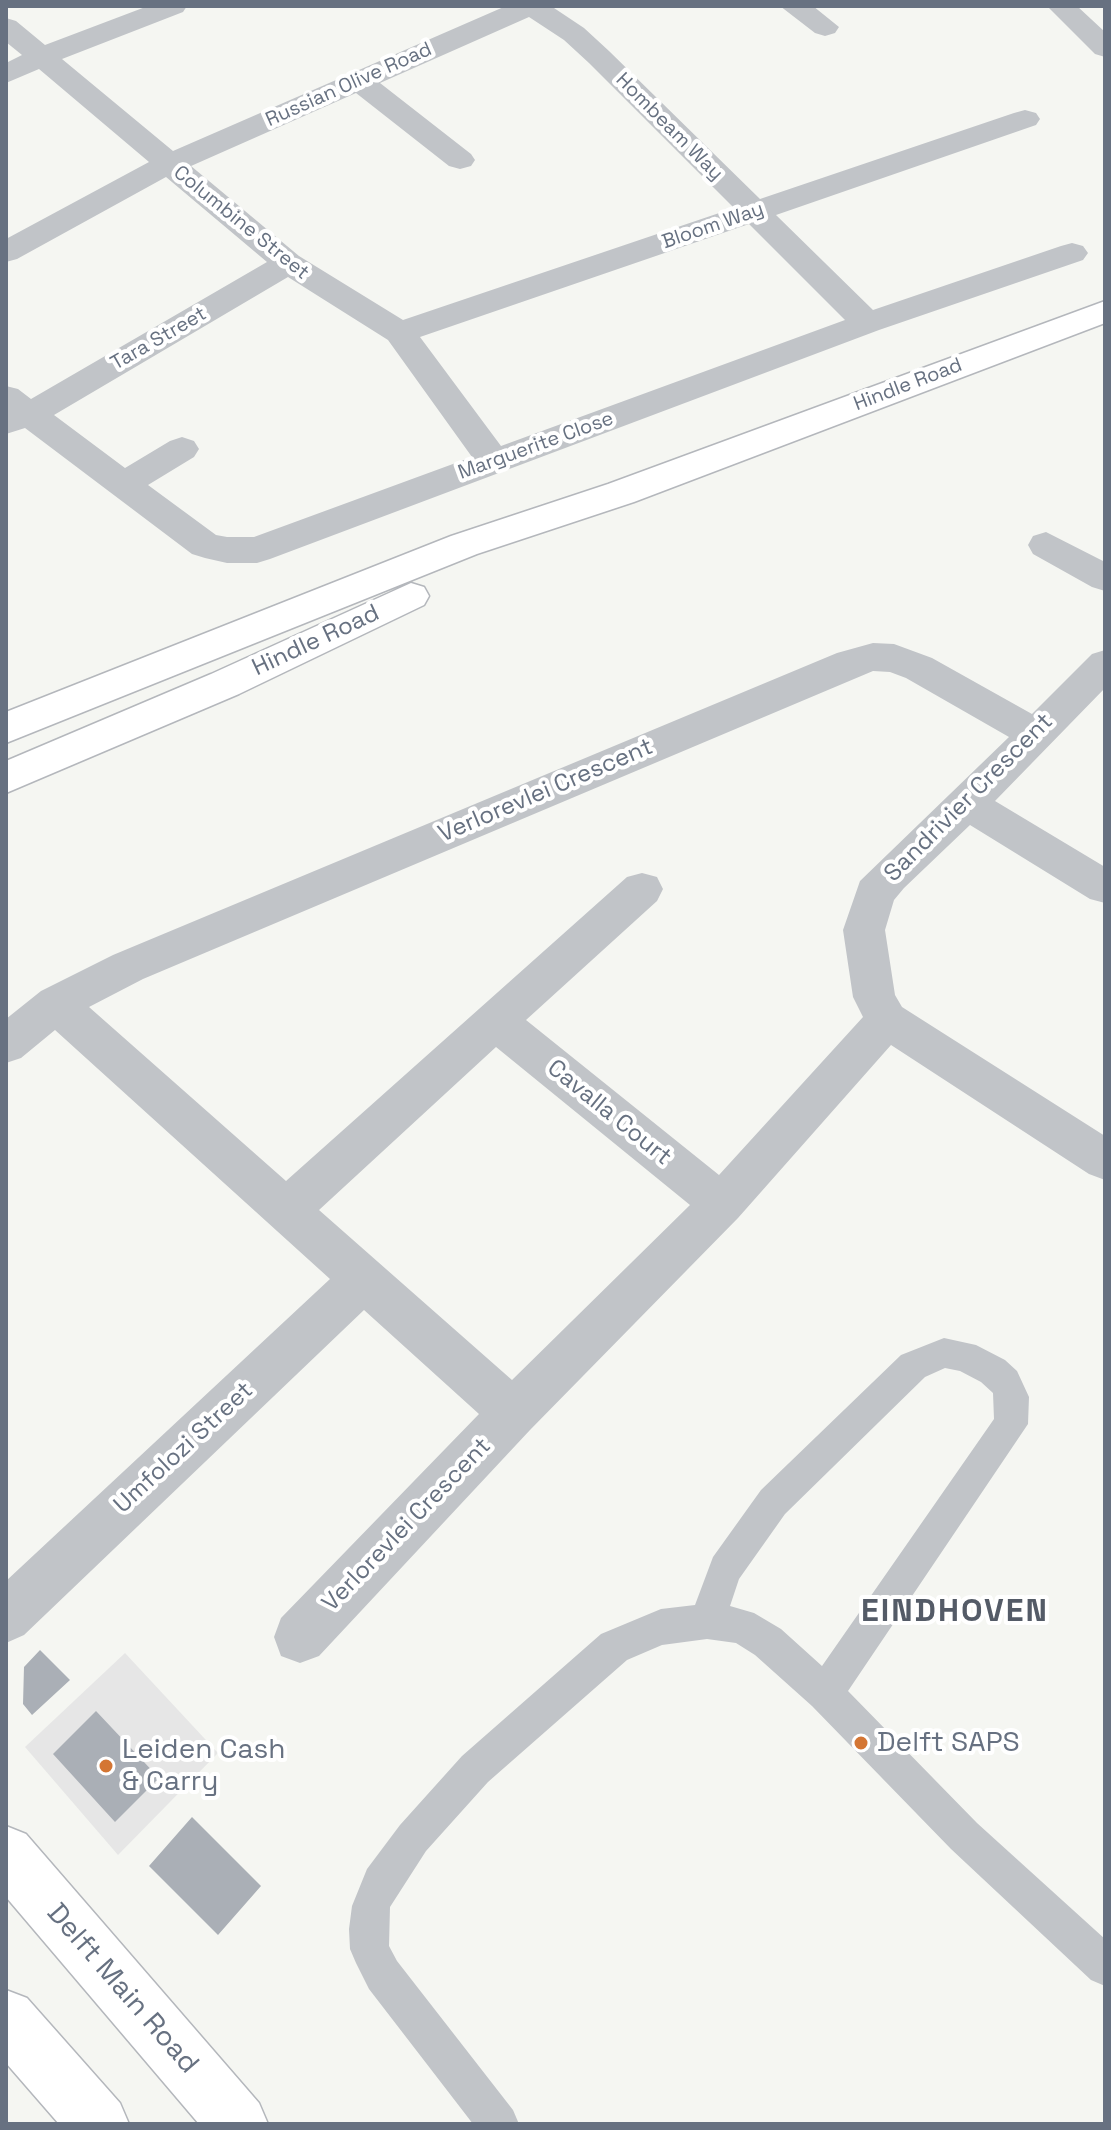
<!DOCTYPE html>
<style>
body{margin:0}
#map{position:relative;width:1111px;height:2130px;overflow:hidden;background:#f5f6f2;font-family:"Space Grotesk",sans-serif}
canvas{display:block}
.frame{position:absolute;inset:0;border:8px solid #677181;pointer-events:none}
</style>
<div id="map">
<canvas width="1111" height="2130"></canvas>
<div class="frame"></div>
</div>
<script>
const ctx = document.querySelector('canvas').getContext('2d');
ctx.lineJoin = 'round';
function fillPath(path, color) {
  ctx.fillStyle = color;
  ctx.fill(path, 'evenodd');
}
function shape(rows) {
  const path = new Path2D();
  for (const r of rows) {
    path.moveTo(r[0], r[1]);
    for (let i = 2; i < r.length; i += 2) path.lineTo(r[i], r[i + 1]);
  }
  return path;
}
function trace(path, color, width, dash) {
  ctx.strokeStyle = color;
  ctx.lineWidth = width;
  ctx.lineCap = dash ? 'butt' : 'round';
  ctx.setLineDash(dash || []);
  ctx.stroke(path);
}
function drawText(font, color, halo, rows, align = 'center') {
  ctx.font = font + ' "Space Grotesk",sans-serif';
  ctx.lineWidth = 8;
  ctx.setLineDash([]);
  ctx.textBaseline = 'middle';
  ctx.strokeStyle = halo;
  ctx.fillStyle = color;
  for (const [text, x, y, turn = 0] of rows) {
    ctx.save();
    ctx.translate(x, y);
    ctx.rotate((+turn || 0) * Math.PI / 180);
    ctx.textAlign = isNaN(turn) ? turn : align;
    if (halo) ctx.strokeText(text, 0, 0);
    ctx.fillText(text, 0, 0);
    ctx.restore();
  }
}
const built = shape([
 [125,1653,218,1753,118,1855,25,1747]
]);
const building = shape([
 [40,1650,70,1680,32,1715,23,1704,24,1667],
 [96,1711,159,1778,115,1822,53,1754],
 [192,1817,261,1886,218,1935,149,1866]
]);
const lane = shape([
 [944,1338,976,1345,1005,1360,1017,1371,1029,1397,1028,1424,848,1691,977,1823,1105,1939,1105,1986,1091,1980,951,1849,812,1706,755,1655,736,1643,707,1639,662,1645,627,1660,488,1782,426,1851,390,1907,389,1946,397,1961,513,2110,519,2124,473,2124,369,1989,356,1963,350,1949,349,1929,352,1906,367,1869,400,1825,462,1756,601,1634,661,1609,695,1605,713,1557,761,1490,901,1355,944,1338],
 [945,1368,960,1371,981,1382,993,1393,994,1419,822,1666,781,1629,754,1613,730,1606,739,1579,785,1514,925,1377,945,1368]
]);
const street = shape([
 [148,6,187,6,183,12,62,59,173,151,506,6,551,6,584,28,609,51,760,199,1014,113,1025,110,1036,113,1040,119,1036,125,776,215,873,310,1061,246,1072,243,1083,246,1088,253,1083,260,879,330,270,559,257,563,227,563,205,558,192,554,25,428,6,434,6,386,18,389,31,399,267,262,166,177,17,259,6,262,6,239,149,162,39,69,6,83,6,63,22,55,6,42,6,18,16,21,45,45,148,6],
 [529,17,564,40,589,63,734,208,403,320,299,256,191,166,356,93,449,166,460,169,471,166,475,160,471,154,380,83,529,17],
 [749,224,845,320,501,446,420,337,749,224],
 [288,277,388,340,472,457,254,537,227,537,216,535,148,485,194,457,199,449,194,441,182,437,170,441,125,468,54,415,288,277],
 [780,6,813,6,839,27,835,33,825,36,815,33,780,6],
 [1047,6,1077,6,1105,32,1105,57,1095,54,1047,6],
 [1046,532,1105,562,1105,591,1092,587,1033,554,1028,545,1033,536,1046,532],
 [873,643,894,644,932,658,1032,714,1092,654,1105,650,1105,688,995,801,1105,867,1105,903,1090,899,970,825,904,888,894,900,885,930,895,995,902,1007,1105,1136,1105,1180,1089,1174,891,1045,738,1218,530,1430,319,1656,300,1663,281,1656,274,1637,281,1618,479,1414,364,1310,24,1635,6,1643,6,1581,330,1279,55,1030,21,1058,6,1063,6,1019,41,991,113,955,837,653,873,643],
 [873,671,890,672,906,678,1009,737,860,881,843,930,853,997,863,1017,719,1175,526,1020,657,901,663,889,657,877,642,873,627,877,286,1181,89,1007,143,979,873,671],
 [496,1047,690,1205,512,1380,319,1210,496,1047]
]);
const secondary = shape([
 [1105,301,1105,323,634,502,477,554,6,743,6,712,451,536,608,484,1105,301],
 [411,583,424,587,429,596,424,605,239,694,6,793,6,761,211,674,411,583],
 [6,1826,26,1834,259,2103,268,2124,199,2124,6,1897,6,1826],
 [6,1990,27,1998,120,2103,129,2124,59,2124,6,2063,6,1990]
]);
const markers = [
 [861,1743,8,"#d47634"],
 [106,1766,8,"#d47634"]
];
const farStreetnames = [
 ["Russian Olive Road",349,85,-24],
 ["Hombeam Way",669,127,45],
 ["Columbine Street",241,223,39],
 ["Bloom Way",713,226,-19],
 ["Tara Street",159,339,-30],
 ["Hindle Road",908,385,-21],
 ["Marguerite Close",536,446,-20]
];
const streetNames = [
 ["Hindle Road",316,641,-25],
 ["Verlorevlei Crescent",546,791,-23],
 ["Sandrivier Crescent",969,798,-45],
 ["Cavalla Court",609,1113,39],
 ["Umfolozi Street",184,1448,-43],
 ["Verlorevlei Crescent",407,1525,-46]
];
const nearPoinames = [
 ["Delft SAPS",877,1743],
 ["Leiden Cash",122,1750],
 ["& Carry",122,1782]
];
const nearStreetnames = [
 ["Delft Main Road",122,1989,49]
];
const districtNames = [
 ["EINDHOVEN",955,1612]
];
fillPath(built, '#e6e6e6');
fillPath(building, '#aaafb6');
trace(secondary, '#b4b7bc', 3);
fillPath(lane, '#c1c4c8');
fillPath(street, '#c1c4c8');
fillPath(secondary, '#fff');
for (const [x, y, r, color] of markers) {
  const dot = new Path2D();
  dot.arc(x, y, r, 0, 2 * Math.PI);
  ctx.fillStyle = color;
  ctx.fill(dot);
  trace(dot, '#fff', 3);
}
drawText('20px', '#677181', '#fff', farStreetnames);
drawText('24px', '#677181', '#fff', streetNames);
drawText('28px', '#677181', '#fff', nearPoinames, 'left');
drawText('28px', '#677181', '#fff', nearStreetnames);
ctx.letterSpacing = '2px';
drawText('bold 32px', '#545b67', '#fff', districtNames);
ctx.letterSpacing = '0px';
</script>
